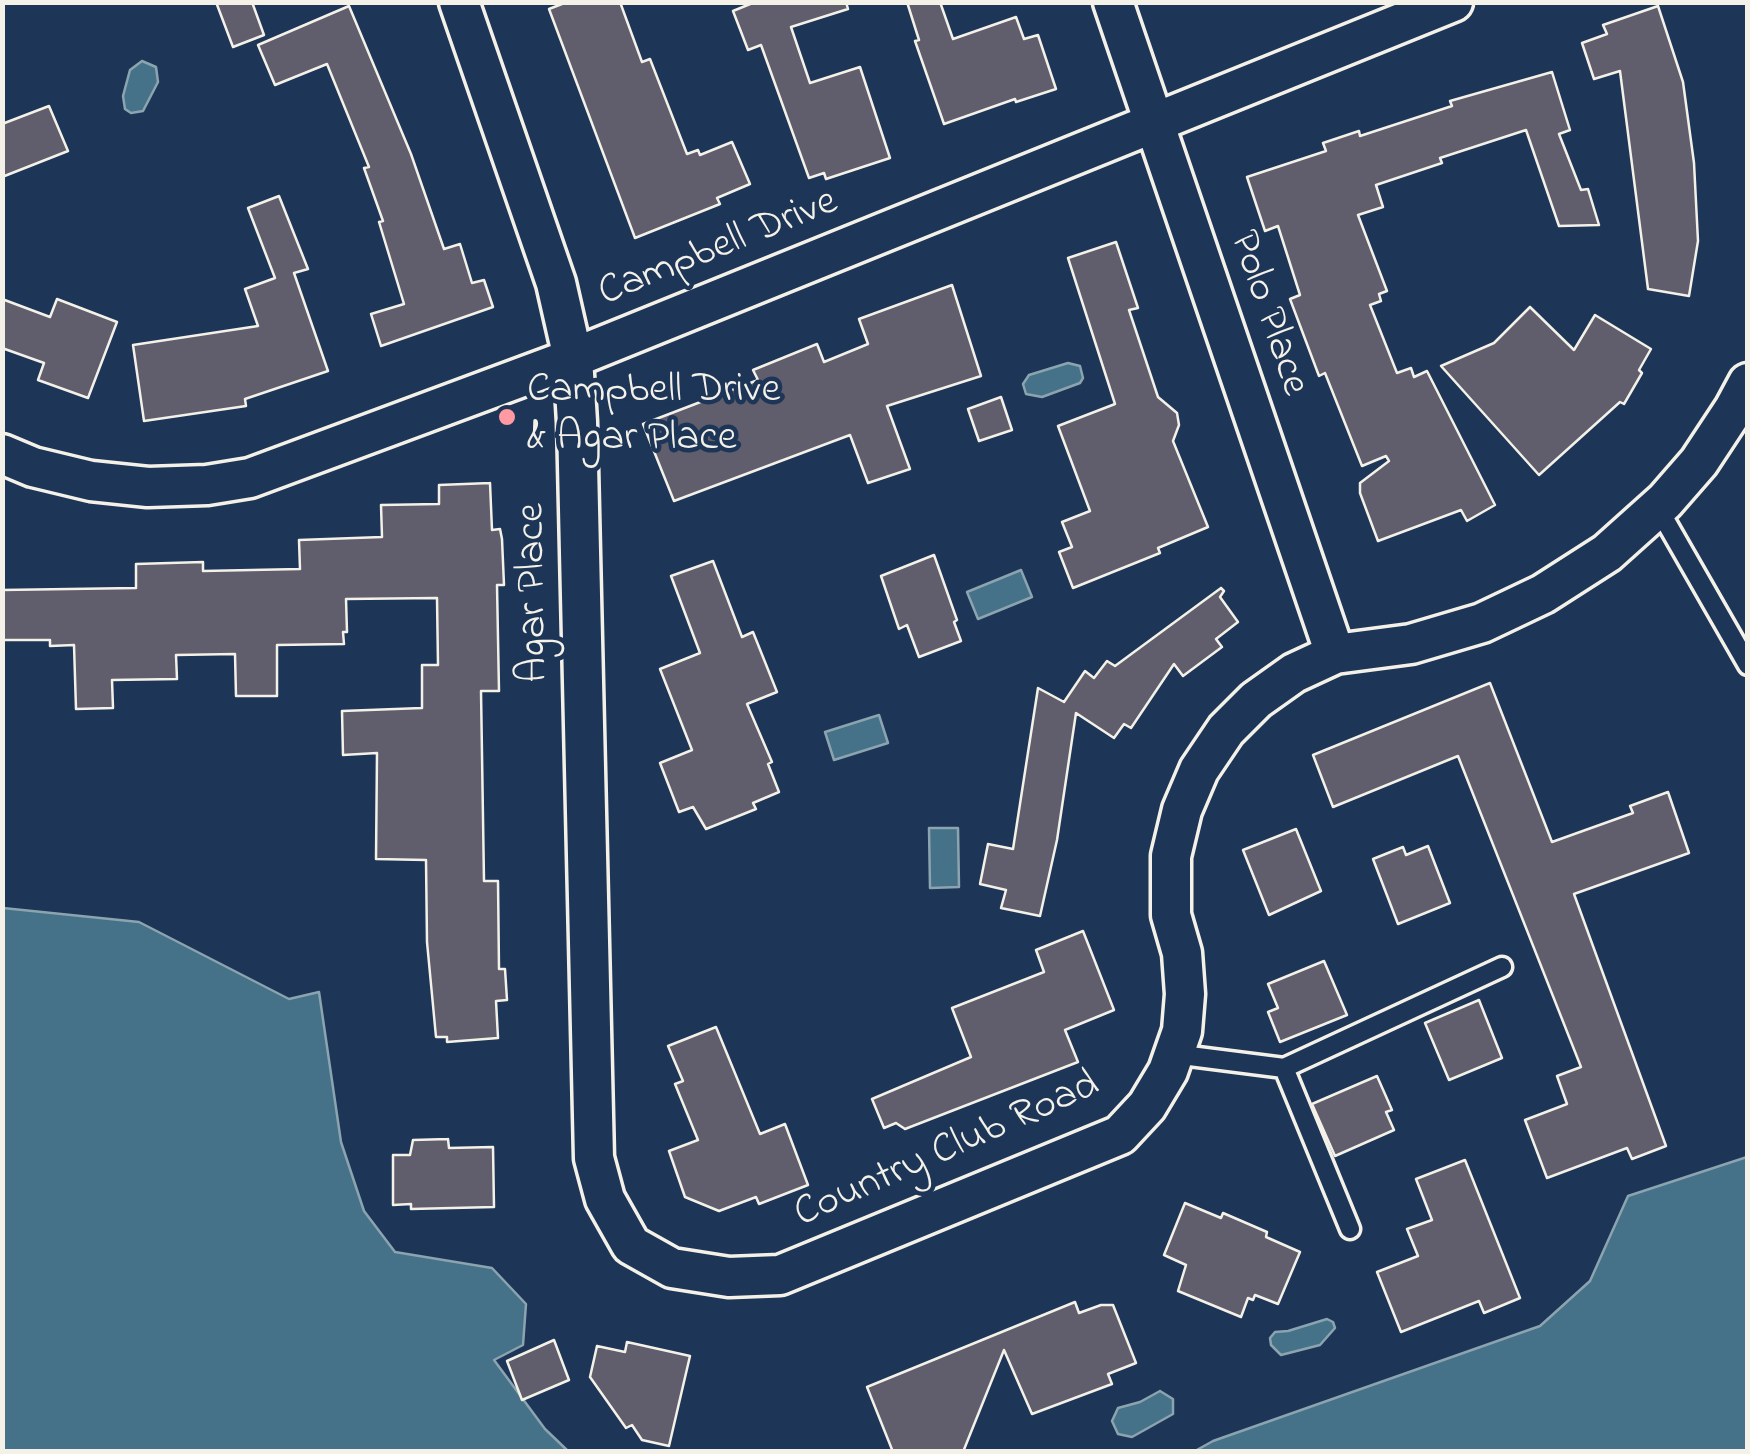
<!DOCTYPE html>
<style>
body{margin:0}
#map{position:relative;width:1750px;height:1454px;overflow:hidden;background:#1d3557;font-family:"Indie Flower",sans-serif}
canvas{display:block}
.frame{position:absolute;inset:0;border:5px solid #f4f1e8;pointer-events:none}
</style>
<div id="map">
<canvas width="1750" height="1454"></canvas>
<div class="frame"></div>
</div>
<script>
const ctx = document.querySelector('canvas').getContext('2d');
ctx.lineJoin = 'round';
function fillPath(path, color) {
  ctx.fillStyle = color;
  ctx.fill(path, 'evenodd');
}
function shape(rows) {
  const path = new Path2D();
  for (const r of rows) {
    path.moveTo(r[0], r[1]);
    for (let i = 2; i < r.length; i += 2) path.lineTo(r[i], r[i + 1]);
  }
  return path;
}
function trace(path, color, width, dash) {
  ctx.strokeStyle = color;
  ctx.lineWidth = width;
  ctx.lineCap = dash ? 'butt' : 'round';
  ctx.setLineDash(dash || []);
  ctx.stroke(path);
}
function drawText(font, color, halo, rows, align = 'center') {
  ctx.font = font + ' "Indie Flower",sans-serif';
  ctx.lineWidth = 9;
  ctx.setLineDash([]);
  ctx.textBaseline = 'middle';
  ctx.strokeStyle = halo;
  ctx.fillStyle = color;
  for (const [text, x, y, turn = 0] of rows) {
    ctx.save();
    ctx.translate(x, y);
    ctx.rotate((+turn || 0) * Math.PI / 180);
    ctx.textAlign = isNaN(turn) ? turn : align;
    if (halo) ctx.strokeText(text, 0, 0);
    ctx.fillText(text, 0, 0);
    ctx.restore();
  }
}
const water = shape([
 [142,61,156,67,158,82,143,111,131,113,125,109,123,96,130,70,142,61],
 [1068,363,1080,366,1083,378,1080,383,1042,397,1026,394,1023,384,1029,375,1068,363],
 [1021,570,1032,597,978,619,967,592,1021,570],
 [879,715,888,743,834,760,825,732,879,715],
 [929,828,958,828,959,887,930,888,929,828],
 [3,908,139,922,289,999,319,992,341,1142,364,1211,395,1252,492,1268,526,1304,523,1345,494,1360,545,1429,568,1451,3,1452,3,908],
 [1747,1157,1747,1451,1195,1451,1213,1441,1540,1326,1590,1281,1628,1196,1747,1157],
 [1327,1319,1333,1322,1335,1328,1320,1345,1281,1355,1271,1345,1270,1338,1275,1332,1288,1331,1327,1319],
 [1160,1391,1173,1399,1173,1414,1132,1437,1118,1434,1112,1421,1118,1408,1140,1402,1160,1391]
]);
const building = shape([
 [216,2,252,2,264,35,233,47,216,2],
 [567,2,620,2,642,62,650,59,687,154,698,150,700,155,732,142,750,184,717,198,720,204,635,238,549,9,567,2],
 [755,2,846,2,848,9,791,27,810,83,860,67,890,158,826,179,824,173,809,178,761,45,748,50,733,11,755,2],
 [907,2,940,2,953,39,1016,17,1024,39,1038,35,1056,89,1016,102,1015,99,944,124,915,41,919,40,907,2],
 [349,6,411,154,444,249,460,244,472,283,484,280,493,307,381,346,371,314,404,304,379,222,383,221,364,168,369,167,327,64,275,85,258,45,349,6],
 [1658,6,1683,82,1694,163,1698,241,1689,296,1648,289,1620,71,1594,79,1582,43,1607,34,1603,25,1658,6],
 [1552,72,1570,130,1559,134,1581,190,1588,189,1599,225,1559,226,1526,130,1440,158,1442,163,1376,185,1383,207,1358,215,1387,291,1379,294,1381,301,1370,305,1397,373,1411,368,1414,377,1427,371,1495,505,1467,521,1461,510,1378,541,1360,493,1360,483,1389,461,1386,456,1362,466,1325,373,1319,376,1290,299,1300,295,1278,226,1265,231,1247,177,1326,151,1323,143,1359,131,1360,136,1452,106,1450,101,1552,72],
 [49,106,68,151,2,177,2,124,49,106],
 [279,196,308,269,294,273,328,371,245,399,246,406,144,421,133,345,258,326,245,289,275,278,248,208,279,196],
 [1116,242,1138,308,1129,310,1158,397,1177,413,1179,425,1173,441,1208,527,1158,548,1160,553,1073,588,1059,552,1072,547,1062,522,1090,511,1058,426,1115,404,1068,258,1116,242],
 [952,285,981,376,887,406,910,469,868,483,850,435,674,501,643,424,758,380,753,370,817,344,824,362,868,344,859,319,952,285],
 [2,299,50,317,57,299,117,322,88,398,38,380,44,363,2,348,2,299],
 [1530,307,1574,350,1595,315,1651,349,1639,370,1642,373,1624,404,1620,402,1539,475,1441,366,1494,343,1530,307],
 [1001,397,1012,430,979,441,968,409,1001,397],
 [490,483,492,530,500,529,502,539,504,585,497,585,499,691,481,691,484,881,498,881,499,969,505,969,507,1000,496,1001,498,1038,447,1042,447,1037,436,1037,427,942,426,860,376,859,377,753,343,755,342,711,422,708,422,665,438,665,437,598,346,599,347,632,343,632,344,644,277,645,277,696,236,696,235,654,176,655,177,679,112,680,113,708,76,709,74,645,50,646,50,640,2,640,2,590,136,588,136,564,203,562,203,571,300,569,299,540,382,537,381,505,439,504,439,485,490,483],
 [934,555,957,620,954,622,961,641,919,657,907,625,899,629,881,576,934,555],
 [713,561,742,637,753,632,777,692,747,704,772,762,768,764,779,792,753,803,756,809,706,829,693,807,679,812,660,763,692,750,660,669,700,653,671,576,713,561],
 [1221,588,1224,591,1220,597,1238,622,1216,639,1222,647,1183,676,1174,664,1131,728,1124,724,1114,738,1076,713,1057,840,1040,916,1001,908,1006,890,980,884,988,844,1013,849,1038,688,1064,702,1085,671,1094,678,1107,661,1115,666,1221,588],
 [1490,683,1552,842,1633,813,1630,806,1668,792,1689,853,1574,894,1666,1146,1632,1159,1627,1148,1547,1178,1525,1120,1567,1104,1557,1076,1581,1067,1458,756,1333,807,1313,755,1490,683],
 [1296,829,1321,891,1269,915,1243,850,1296,829],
 [1428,846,1450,903,1398,924,1373,859,1403,847,1406,855,1428,846],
 [1083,931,1114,1010,1065,1030,1078,1062,905,1129,896,1123,884,1128,872,1099,971,1057,952,1008,1044,972,1036,950,1083,931],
 [1324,961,1347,1015,1280,1042,1268,1012,1278,1008,1268,984,1324,961],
 [1479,1000,1502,1058,1449,1080,1425,1023,1479,1000],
 [716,1027,760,1134,785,1124,808,1185,759,1204,756,1197,719,1211,685,1197,669,1151,698,1140,675,1084,683,1081,668,1046,716,1027],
 [1377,1076,1392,1110,1386,1112,1394,1130,1335,1156,1312,1104,1377,1076],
 [448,1139,449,1148,493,1147,494,1207,411,1209,411,1204,393,1205,393,1155,410,1155,413,1140,448,1139],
 [1465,1160,1520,1298,1484,1313,1479,1301,1401,1332,1377,1272,1418,1256,1407,1229,1432,1220,1416,1179,1465,1160],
 [1185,1203,1221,1218,1223,1213,1267,1232,1266,1237,1300,1252,1278,1304,1255,1295,1253,1300,1248,1298,1241,1317,1178,1291,1186,1265,1164,1255,1185,1203],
 [1075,1302,1079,1313,1101,1305,1113,1305,1136,1363,1108,1374,1112,1384,1032,1414,1004,1350,963,1452,893,1452,867,1387,1075,1302],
 [554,1340,569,1380,522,1400,507,1361,554,1340],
 [627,1342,690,1356,669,1446,642,1440,632,1425,626,1428,590,1377,597,1346,625,1352,627,1342]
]);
const lane = shape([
 [1658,508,1748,665],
 [1174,1054,1284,1068,1502,967],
 [1284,1068,1350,1229]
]);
const street = shape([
 [459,2,556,283,573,358,577,422,594,1158,605,1199,631,1245,672,1268,729,1277,780,1275,1120,1135,1147,1106,1168,1071,1182,1031,1185,994,1182,953,1171,915,1171,856,1182,810,1199,770,1226,730,1256,700,1294,673,1335,654,1411,644,1482,623,1543,594,1607,553,1665,501,1699,462,1734,409,1748,383],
 [1113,2,1335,654],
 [2,454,33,467,91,481,148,487,207,485,250,478,573,358,1453,2]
]);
const markers = [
 [507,417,10,"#ff9aa2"]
];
const streetNames = [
 ["Campbell Drive",719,250,-22],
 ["Polo Place",1266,314,71],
 ["Agar Place",536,593,-91],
 ["Country Club Road",948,1152,-24]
];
const poiNames = [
 ["Campbell Drive",527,393],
 ["& Agar Place",527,441]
];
fillPath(water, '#457189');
trace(water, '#8ba4af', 2.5);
fillPath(building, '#605d6c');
trace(building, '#f4f1e8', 2.5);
trace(lane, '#f4f1e8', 25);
trace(street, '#f4f1e8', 45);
trace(lane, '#1d3557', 18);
trace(street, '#1d3557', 38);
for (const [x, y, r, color] of markers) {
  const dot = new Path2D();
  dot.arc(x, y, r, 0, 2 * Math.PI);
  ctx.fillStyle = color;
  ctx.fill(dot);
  trace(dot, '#1d3557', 4);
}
drawText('42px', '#f4f1e8', '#1d3557', streetNames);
drawText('42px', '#f4f1e8', '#1d3557', poiNames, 'left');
</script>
